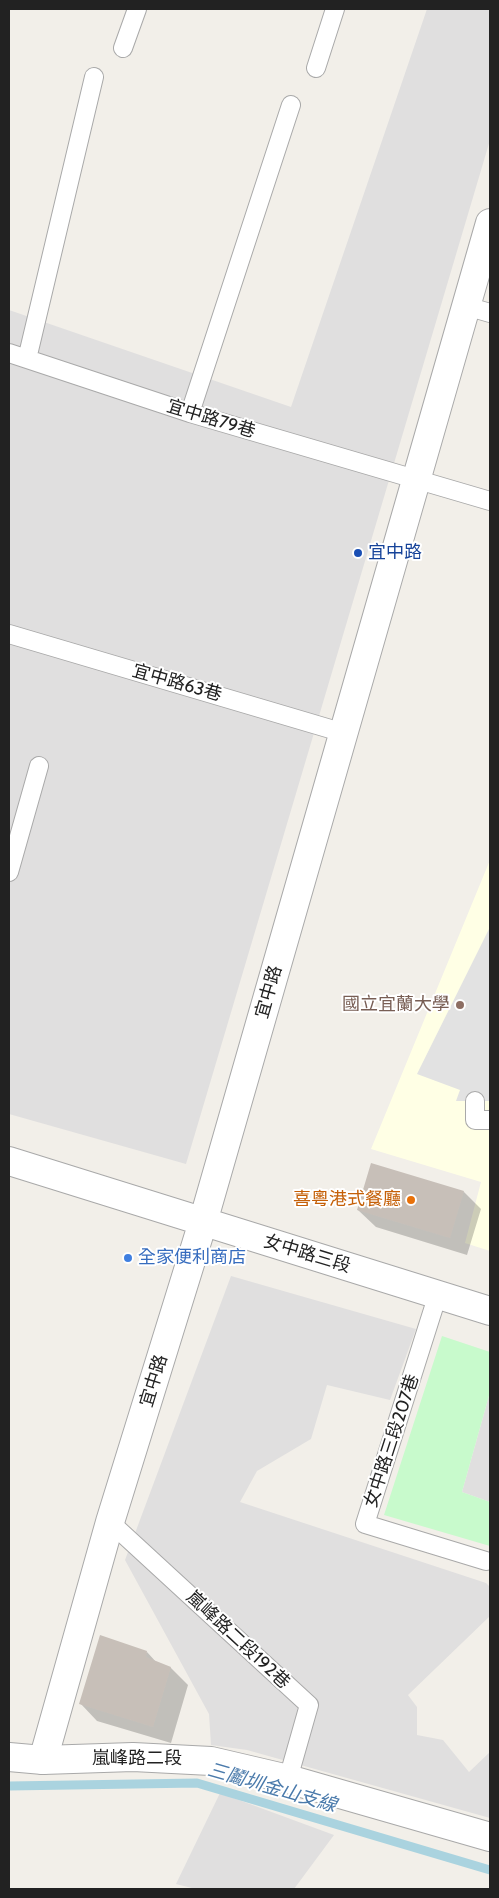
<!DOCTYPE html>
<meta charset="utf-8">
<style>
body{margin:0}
#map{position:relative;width:499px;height:1898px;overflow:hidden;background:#f2efe9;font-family:Cabin,sans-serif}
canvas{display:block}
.frame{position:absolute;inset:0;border:10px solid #222;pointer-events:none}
</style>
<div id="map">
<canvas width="499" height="1898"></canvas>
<div class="frame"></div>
</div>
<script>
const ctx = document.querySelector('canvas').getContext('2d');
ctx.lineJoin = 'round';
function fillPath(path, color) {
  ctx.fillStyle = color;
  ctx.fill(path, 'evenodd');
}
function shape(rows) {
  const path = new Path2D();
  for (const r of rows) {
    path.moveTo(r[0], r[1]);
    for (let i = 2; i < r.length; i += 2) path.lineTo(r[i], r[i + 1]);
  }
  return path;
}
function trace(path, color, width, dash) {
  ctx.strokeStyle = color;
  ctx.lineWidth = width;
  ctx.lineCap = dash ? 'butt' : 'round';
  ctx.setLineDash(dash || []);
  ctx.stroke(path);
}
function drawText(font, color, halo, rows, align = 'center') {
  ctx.font = font + ' Cabin,"Noto Sans TC",sans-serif';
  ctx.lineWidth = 4;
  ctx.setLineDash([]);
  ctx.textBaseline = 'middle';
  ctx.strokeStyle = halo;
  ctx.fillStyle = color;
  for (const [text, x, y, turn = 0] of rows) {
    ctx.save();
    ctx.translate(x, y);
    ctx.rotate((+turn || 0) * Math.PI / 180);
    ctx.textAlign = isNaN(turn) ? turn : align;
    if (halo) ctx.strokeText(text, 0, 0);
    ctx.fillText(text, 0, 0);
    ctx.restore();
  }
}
const residential = shape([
 [427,9,490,9,490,140,186,1164,9,1114,9,310,291,407],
 [231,1276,416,1329,390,1400,327,1385,311,1439,257,1471,240,1502,486,1583,490,1587,490,1616,408,1695,417,1707,417,1735,443,1740,469,1772,490,1752,490,1818,247,1750,211,1745,209,1714,125,1560],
 [490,1392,490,1502,462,1492],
 [220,1793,334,1835,294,1889,196,1889,176,1884]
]);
const education = shape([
 [490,860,490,1251,465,1243,481,1182,371,1149]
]);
const park = shape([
 [442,1336,490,1352,490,1392,462,1492,490,1502,490,1546,384,1515]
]);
const parking = shape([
 [490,927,490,1101,456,1101,460,1090,417,1074]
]);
const shadow = shape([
 [464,1192,481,1209,467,1255,376,1227,358,1210],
 [147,1652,157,1663,171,1668,188,1685,171,1743,97,1721,80,1703]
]);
const stream = shape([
 [9,1786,197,1783,490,1870]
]);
const building = shape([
 [371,1163,464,1191,450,1238,357,1210],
 [100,1635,147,1651,146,1657,171,1667,153,1727,79,1704]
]);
const service = shape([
 [123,48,137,9],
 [316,68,335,9],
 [466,306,490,313],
 [9,353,190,413,490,501],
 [27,359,94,77],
 [190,413,291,105],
 [9,634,344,733],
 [9,872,39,766],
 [475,1101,475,1120,490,1120],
 [438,1294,365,1524,486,1561],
 [110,1522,309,1705,288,1779]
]);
const minor = shape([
 [9,1161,490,1311],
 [43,1760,110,1522,203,1222,490,223]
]);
const tertiary = shape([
 [9,1757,43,1760,133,1757,211,1761,288,1779,490,1837]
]);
const markers = [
 [358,553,5,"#1a4fb4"],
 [460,1005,5,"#8d6e63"],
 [411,1200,5,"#e8710a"],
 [128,1258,5,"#3f7fe0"]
];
const streetNames = [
 ["宜中路79巷",211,419,17],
 ["宜中路63巷",177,683,16],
 ["宜中路",269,992,-74],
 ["女中路三段",307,1254,17],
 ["宜中路",154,1381,-73],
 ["女中路三段207巷",392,1441,-72],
 ["嵐峰路二段192巷",238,1640,43],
 ["嵐峰路二段",137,1759]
];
const transitNames = [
 ["宜中路",368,553]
];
const educationNames = [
 ["國立宜蘭大學",450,1005]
];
const foodNames = [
 ["喜粵港式餐廳",401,1200]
];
const shopNames = [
 ["全家便利商店",138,1258]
];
const waterNames = [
 ["三鬮圳金山支線",272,1788,16]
];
fillPath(residential, '#e0dfdf');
fillPath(education, '#ffffe5');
fillPath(park, '#c8facc');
fillPath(parking, '#e2e2e2');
fillPath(shadow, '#0003');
trace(stream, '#aad3df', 9);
fillPath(building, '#c7bfb8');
trace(service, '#a9a9a9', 20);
trace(minor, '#a9a9a9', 30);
trace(tertiary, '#a9a9a9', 30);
trace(service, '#fff', 18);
trace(minor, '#fff', 28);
trace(tertiary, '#fff', 28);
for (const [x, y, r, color] of markers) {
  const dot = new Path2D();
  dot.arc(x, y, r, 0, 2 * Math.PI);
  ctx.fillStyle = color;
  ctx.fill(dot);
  trace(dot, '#fff', 2);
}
drawText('18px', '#222', '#fff', streetNames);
drawText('18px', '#164399', '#fff', transitNames, 'left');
drawText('18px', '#785e54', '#fff', educationNames, 'right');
drawText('18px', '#c56008', '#fff', foodNames, 'right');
drawText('18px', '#366cbe', '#fff', shopNames, 'left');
drawText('italic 19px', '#4a7aab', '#fff', waterNames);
</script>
